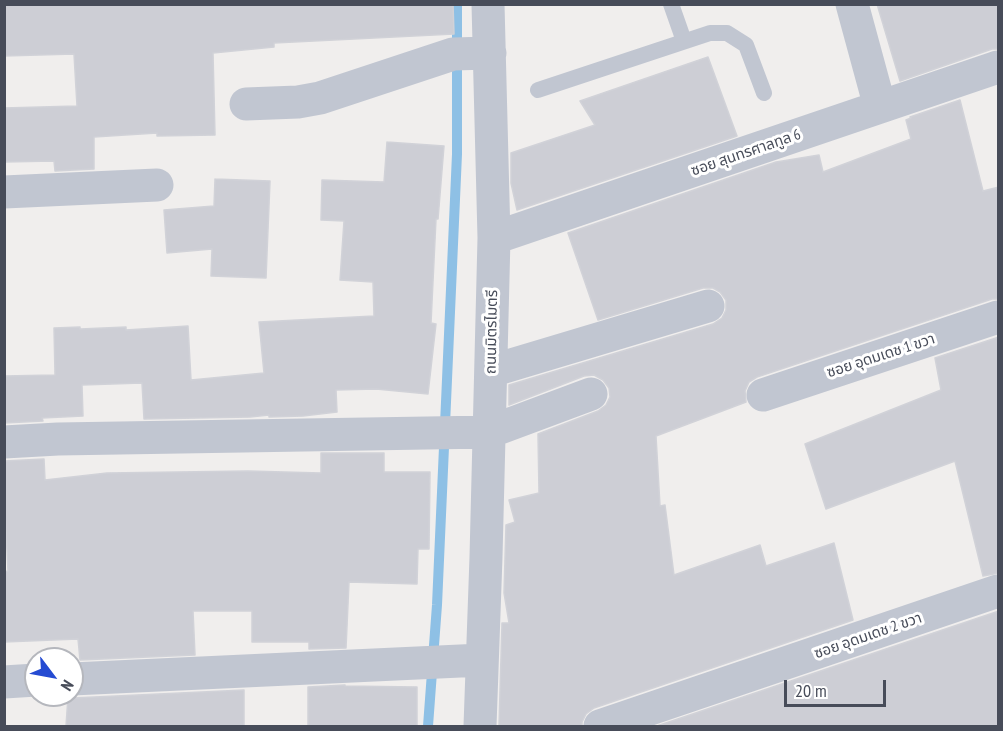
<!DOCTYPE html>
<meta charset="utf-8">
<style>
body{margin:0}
#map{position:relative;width:1003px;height:731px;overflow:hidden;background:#f0eeed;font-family:"PT Sans Narrow",sans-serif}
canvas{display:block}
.frame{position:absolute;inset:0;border:6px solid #474c59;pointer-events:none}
.north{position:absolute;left:24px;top:647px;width:60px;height:60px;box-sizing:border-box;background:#fff;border:2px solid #b5b7bd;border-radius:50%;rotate:122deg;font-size:16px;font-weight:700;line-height:24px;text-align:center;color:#474c59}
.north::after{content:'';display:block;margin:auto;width:21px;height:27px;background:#254bd2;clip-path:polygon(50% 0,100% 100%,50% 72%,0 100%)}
.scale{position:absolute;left:784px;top:680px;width:102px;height:27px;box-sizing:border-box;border:3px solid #474c59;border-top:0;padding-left:8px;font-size:18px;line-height:21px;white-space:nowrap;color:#474c59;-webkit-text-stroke:4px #fff;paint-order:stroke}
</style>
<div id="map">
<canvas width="1003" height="731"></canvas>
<div class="frame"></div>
<div class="north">N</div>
<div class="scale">20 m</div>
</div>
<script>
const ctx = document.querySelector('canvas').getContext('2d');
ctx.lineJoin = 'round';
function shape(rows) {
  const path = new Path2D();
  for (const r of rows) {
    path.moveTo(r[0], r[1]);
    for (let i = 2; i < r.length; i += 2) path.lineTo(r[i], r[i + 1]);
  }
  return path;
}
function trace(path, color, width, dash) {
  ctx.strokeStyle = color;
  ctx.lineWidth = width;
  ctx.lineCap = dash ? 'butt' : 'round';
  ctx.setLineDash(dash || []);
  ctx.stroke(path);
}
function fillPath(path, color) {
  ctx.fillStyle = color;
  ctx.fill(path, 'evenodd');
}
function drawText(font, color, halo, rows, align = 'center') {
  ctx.font = font + ' "PT Sans Narrow","Noto Sans Thai",sans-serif';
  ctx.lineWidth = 6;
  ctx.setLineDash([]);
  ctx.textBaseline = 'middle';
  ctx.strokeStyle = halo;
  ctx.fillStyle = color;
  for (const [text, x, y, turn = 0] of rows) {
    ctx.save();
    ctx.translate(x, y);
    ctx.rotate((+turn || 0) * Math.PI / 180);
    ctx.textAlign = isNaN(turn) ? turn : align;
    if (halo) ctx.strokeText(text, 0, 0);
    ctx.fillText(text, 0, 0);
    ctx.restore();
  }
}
const stream = shape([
 [428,726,437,605,457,154,457,4]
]);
const building = shape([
 [4,4,453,4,454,34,274,43,274,47,213,53,215,135,157,136,157,133,94,137,94,169,55,171,54,161,4,162,4,108,77,106,74,54,4,56,4,4],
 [877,4,999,4,999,49,992,49,900,81,877,4],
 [708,57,737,136,517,210,511,183,511,153,595,125,580,101,708,57],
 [960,100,983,191,999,187,999,299,992,299,757,377,749,382,745,391,746,402,656,436,660,506,665,505,674,575,760,545,766,566,834,543,853,620,594,708,586,714,582,722,582,726,499,726,502,623,509,623,504,593,506,525,515,522,509,500,539,493,538,434,598,411,606,405,610,397,609,388,603,380,594,375,584,376,509,405,509,385,713,324,722,318,726,310,726,300,720,292,713,288,703,288,598,320,568,233,776,162,819,155,823,172,911,139,906,120,911,118,910,117,960,100],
 [387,142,444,146,438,219,436,219,431,323,436,324,428,394,376,389,336,390,337,412,303,416,269,417,269,415,250,417,144,419,142,383,82,385,83,416,42,418,43,421,4,423,4,376,55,375,54,328,80,327,80,329,126,327,126,330,188,326,191,380,264,373,259,322,374,316,373,282,340,280,344,221,321,220,322,180,384,182,387,142],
 [215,179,270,181,266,278,211,276,212,249,167,253,164,210,214,206,215,179],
 [999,337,999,573,983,576,955,461,826,509,805,444,941,390,935,358,999,337],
 [321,453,384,453,384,472,430,472,429,549,418,549,417,584,349,582,346,648,309,649,309,642,252,642,252,611,193,611,195,655,80,660,78,639,4,642,4,572,8,571,4,491,4,461,44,459,45,480,107,473,248,471,321,473,321,453],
 [999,611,999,726,657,726,999,611],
 [345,685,345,686,417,687,417,726,308,726,308,687,345,685],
 [244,690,244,726,66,726,68,697,73,698,244,690]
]);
const lane = shape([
 [671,4,684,41],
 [538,90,710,33,727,33,746,45,764,93]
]);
const street = shape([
 [852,4,880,107],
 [246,104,298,102,320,98,453,54,490,53],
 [4,192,157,185],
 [494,238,998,67],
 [491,371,708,306],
 [763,395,998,317],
 [4,442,58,439,489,432,591,394],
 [72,679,482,660],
 [4,682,36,680],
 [480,726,486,557,494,238,488,4],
 [600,726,998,591]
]);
const streetNames = [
 ["ซอย สุนทรศาลทูล 6",746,153,-19],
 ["ถนนมิตรไมตรี",492,332,-89],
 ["ซอย อุดมเดช 1 ขวา",881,356,-18],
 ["ซอย อุดมเดช 2 ขวา",868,636,-19]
];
trace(stream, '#8ec0e5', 10);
fillPath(building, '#cdced5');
trace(building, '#d1d2d8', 1.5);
trace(lane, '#c1c6d1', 16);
trace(street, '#c1c6d1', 33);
drawText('15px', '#474c59', '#fff', streetNames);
</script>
